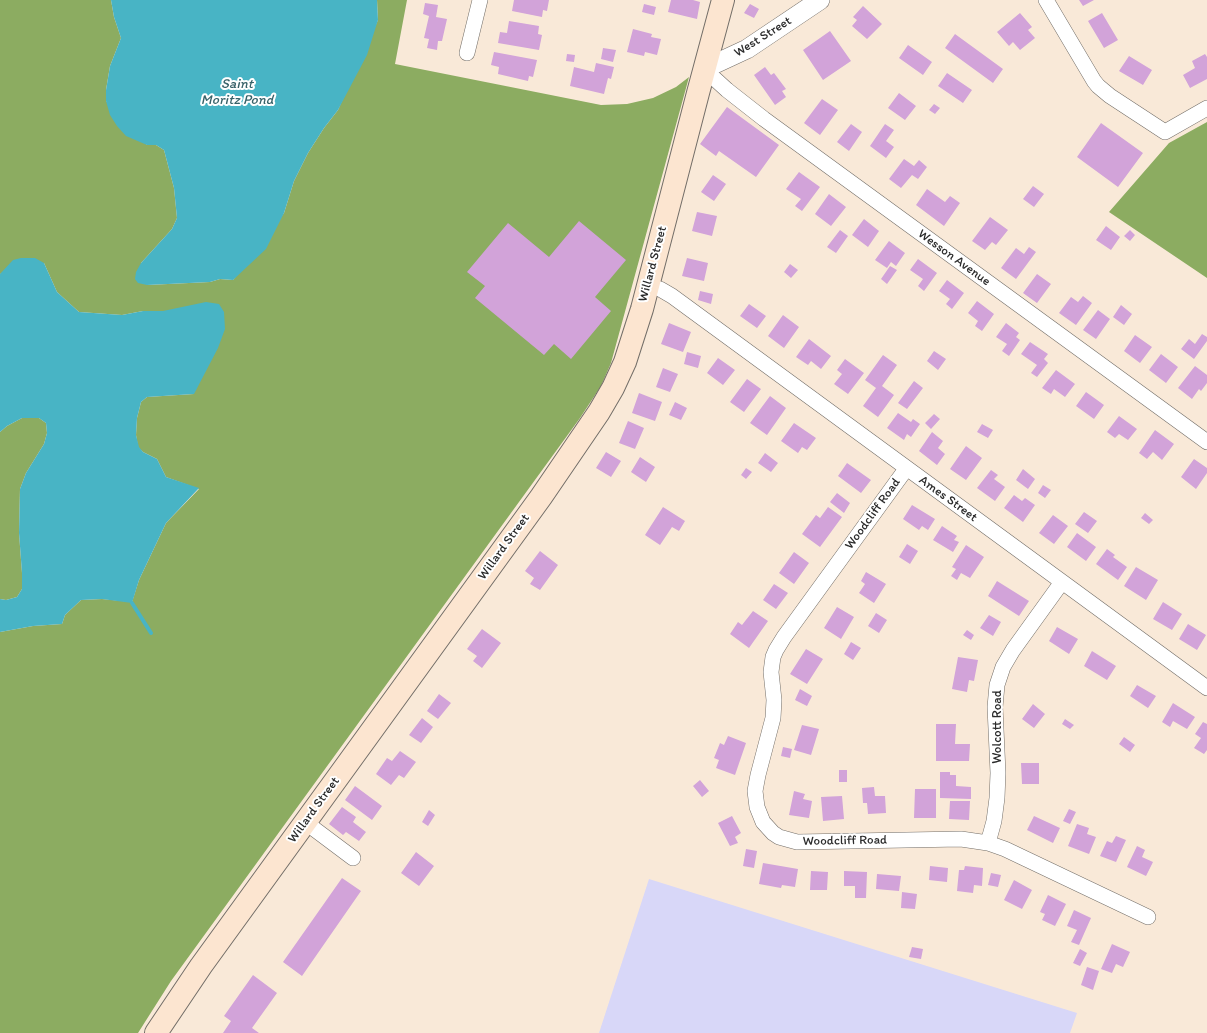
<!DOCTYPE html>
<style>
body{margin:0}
canvas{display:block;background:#f9e9d8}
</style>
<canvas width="1207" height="1033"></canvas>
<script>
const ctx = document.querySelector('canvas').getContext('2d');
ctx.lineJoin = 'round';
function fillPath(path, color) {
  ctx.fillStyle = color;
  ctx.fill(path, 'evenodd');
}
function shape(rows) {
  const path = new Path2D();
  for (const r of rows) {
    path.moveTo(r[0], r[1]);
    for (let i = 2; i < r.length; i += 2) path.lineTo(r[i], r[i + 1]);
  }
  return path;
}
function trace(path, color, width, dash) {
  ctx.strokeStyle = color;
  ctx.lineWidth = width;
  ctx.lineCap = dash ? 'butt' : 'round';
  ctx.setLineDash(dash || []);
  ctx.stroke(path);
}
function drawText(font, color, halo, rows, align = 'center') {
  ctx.font = font + ' Itim,sans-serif';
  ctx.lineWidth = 4;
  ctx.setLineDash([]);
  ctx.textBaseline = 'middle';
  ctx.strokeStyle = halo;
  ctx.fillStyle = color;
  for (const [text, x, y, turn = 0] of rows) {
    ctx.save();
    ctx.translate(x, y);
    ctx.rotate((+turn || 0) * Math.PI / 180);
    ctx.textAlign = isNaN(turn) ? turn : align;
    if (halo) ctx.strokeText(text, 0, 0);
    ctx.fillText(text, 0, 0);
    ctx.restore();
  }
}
const built = shape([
 [649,879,1077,1013,1070,1033,599,1033]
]);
const forest = shape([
 [0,0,111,0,114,17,121,38,110,66,106,90,106,101,147,145,156,145,164,150,174,188,177,218,172,229,141,263,147,285,210,282,220,279,233,280,284,213,294,181,308,153,324,128,338,110,378,20,377,0,407,0,395,64,601,105,627,104,653,98,676,87,689,77,611,363,601,386,580,418,171,981,138,1033,0,1033,0,632,33,626,62,624,65,615,81,600,102,599,132,602,139,580,166,523,199,489,166,477,157,459,143,452,138,447,136,435,137,418,141,402,147,397,194,394,163,311,143,311,122,315,79,312,57,292,44,263,0,274],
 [1207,122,1207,278,1109,212,1169,143],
 [22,418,39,418,46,423,47,433,44,444,26,473,20,489,19,533,22,573,22,589,17,597,6,600,0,599,0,432,7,426]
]);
const water = shape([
 [111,0,377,0,378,20,367,55,338,110,324,128,308,153,294,181,284,213,266,249,233,280,220,279,210,282,147,285,138,283,135,279,136,272,141,263,172,229,177,218,174,188,164,150,156,145,147,145,126,136,117,126,110,115,106,101,106,90,110,66,121,38,114,17],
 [21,258,35,258,44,263,57,292,79,312,122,315,143,311,163,311,206,302,219,304,224,312,225,329,218,348,194,394,147,397,141,402,137,418,136,435,139,447,143,452,157,459,166,477,199,488,166,523,139,580,132,603,102,599,81,600,65,615,62,624,33,626,0,632,0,599,6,600,17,597,22,589,22,573,19,533,20,489,26,473,44,444,47,433,46,423,39,418,22,418,7,426,0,432,0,274,13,260]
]);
const stream = shape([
 [132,603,151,633]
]);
const building = shape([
 [514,0,549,0,547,11,543,10,542,17,512,11],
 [671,0,693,0,700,2,697,19,668,12],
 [1079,0,1094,0,1083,6],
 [425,3,438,5,436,17,447,19,442,41,438,41,437,50,427,48,429,39,424,38,429,16,423,14],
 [644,4,656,7,654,15,642,12],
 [750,4,759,9,754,18,744,13],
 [863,6,882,24,867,39,852,26,857,20,853,17],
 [1020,13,1032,27,1028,30,1035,38,1020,50,1013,42,1009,46,997,32],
 [1102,13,1118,40,1104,48,1088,21],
 [509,21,539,26,538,34,542,35,539,50,498,43,500,32,507,33],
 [633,29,652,34,651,37,661,39,657,55,645,52,644,56,627,52],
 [830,31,851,61,823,80,803,50],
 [955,34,1003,69,993,83,945,48],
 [908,45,932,62,923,75,899,58],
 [603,48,616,50,613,62,601,59],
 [494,52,537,60,533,77,529,76,528,81,498,74,499,67,491,65],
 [567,54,575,55,574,62,566,61],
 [1205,54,1207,57,1207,79,1190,88,1183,75,1195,68,1192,61],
 [1129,56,1152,70,1143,85,1119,71],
 [596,63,614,67,611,79,608,78,604,94,570,86,574,67,594,72],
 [765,67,771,75,774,73,786,89,782,91,786,97,775,105,754,75],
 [947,73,972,90,963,103,938,86],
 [899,93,916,106,905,120,888,108],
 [822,99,838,110,820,135,804,123],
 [934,104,940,108,935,114,929,110],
 [727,107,779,145,756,177,719,151,716,156,700,144],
 [1101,123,1143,153,1118,187,1077,157],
 [851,124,862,132,849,151,837,142],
 [885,124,894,130,886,141,894,147,886,158,870,146],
 [904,159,914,166,919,160,927,167,918,179,912,175,901,188,889,179],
 [799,172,820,187,802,211,795,206,801,199,786,189],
 [713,175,726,184,714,201,701,192],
 [1033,186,1044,194,1034,207,1023,199],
 [927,189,945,202,950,196,960,203,944,226,916,205],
 [829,194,846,207,831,226,815,214],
 [697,212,717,216,712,236,692,231],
 [990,217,1008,230,996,245,992,242,985,250,972,241],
 [864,219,879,231,868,247,852,235],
 [579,221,626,260,595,297,611,311,571,359,554,344,544,355,475,298,485,286,467,272,508,223,549,257],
 [1106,226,1120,237,1111,250,1096,240],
 [840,230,848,236,836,253,827,247],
 [1130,230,1135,235,1130,241,1124,236],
 [889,241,905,253,896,266,891,262,887,268,875,260],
 [1029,247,1036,252,1016,279,1001,268,1016,248,1024,254],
 [687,258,708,263,704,281,682,276],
 [918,259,937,273,924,291,918,286,923,279,910,270],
 [790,264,798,270,791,278,784,272],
 [890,266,897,270,887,284,881,279],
 [1037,274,1051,284,1037,303,1023,293],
 [947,280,964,293,952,309,946,304,950,299,939,291],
 [700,291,713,294,711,304,698,300],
 [1083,296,1092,303,1076,325,1059,313,1071,297,1078,302],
 [977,301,994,314,982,331,975,326,978,321,968,313],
 [749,304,766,316,757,328,740,316],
 [1121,305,1132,314,1124,325,1113,317],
 [1098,310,1110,319,1096,339,1083,330],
 [783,315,799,327,784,348,768,336],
 [669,323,691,332,683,352,661,344],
 [1006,323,1019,333,1016,337,1020,340,1009,356,1002,351,1007,344,996,337],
 [1202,334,1207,337,1207,341,1194,359,1181,349,1189,339,1195,344],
 [1135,335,1152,347,1140,363,1124,351],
 [809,339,831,356,821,369,811,361,808,365,796,357],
 [1030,342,1048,354,1044,359,1048,363,1037,377,1031,373,1037,365,1021,354],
 [934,351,946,359,938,370,927,361],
 [687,352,701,356,698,368,684,364],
 [1161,354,1178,367,1166,383,1149,370],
 [883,355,897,365,882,386,894,395,878,417,863,406,876,388,865,380],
 [718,358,735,370,723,385,707,373],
 [845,359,864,373,848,394,834,384,842,374,837,370],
 [1195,366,1207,375,1207,383,1201,391,1199,389,1192,399,1178,388],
 [663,368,678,374,670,392,656,387],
 [1056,370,1075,384,1065,397,1054,389,1051,394,1042,388],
 [747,379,761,389,744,412,730,402],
 [914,381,923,388,907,409,898,403],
 [1086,392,1104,405,1094,419,1076,406],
 [639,393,662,402,655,421,632,413],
 [770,396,786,408,767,435,750,423],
 [675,402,687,408,681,420,669,415],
 [898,413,911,422,913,419,920,424,911,437,907,434,904,440,887,428],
 [934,414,940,419,931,429,925,423],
 [1119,416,1137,429,1128,440,1119,434,1115,438,1107,432],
 [628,421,644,428,635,449,619,443],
 [794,423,816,438,807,450,802,447,798,453,781,441],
 [982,424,993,430,988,438,977,432],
 [1155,430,1174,444,1162,460,1153,452,1147,459,1139,453],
 [932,432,943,441,938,448,945,454,937,465,919,451],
 [966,446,982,458,966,480,950,469],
 [606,452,621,461,611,477,596,468],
 [765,453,778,463,771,472,758,463],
 [640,457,655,467,646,482,631,472],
 [1194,459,1207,468,1207,473,1196,489,1181,477],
 [847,463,871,480,861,493,838,476],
 [746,468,752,472,746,479,741,475],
 [1023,469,1035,479,1028,489,1016,480],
 [991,470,998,475,994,479,1005,487,995,501,977,488],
 [1043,485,1051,490,1045,498,1038,493],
 [837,493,850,503,844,513,830,502],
 [1014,495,1022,501,1025,498,1035,505,1023,522,1004,508],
 [912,505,935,519,928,530,922,526,919,530,903,519],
 [663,507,685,521,679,531,672,527,660,545,645,535],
 [828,507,842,517,820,547,802,534,816,515,820,518],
 [1084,512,1097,521,1088,533,1075,524],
 [1145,513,1153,520,1149,524,1141,518],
 [1053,515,1068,526,1054,544,1039,533],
 [942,526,957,536,954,540,959,542,953,552,933,540],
 [1077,533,1096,547,1086,561,1067,547],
 [907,544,918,551,910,564,899,557],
 [966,545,984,557,970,578,961,573,957,580,951,576,956,569,952,567],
 [1107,549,1115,555,1113,557,1127,567,1118,580,1096,564],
 [540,551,558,565,540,590,530,584,534,578,525,571],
 [794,552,809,563,794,584,779,573],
 [1136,567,1158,580,1146,600,1124,586],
 [866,572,886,584,874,603,859,593,865,584,861,581],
 [997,581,1029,601,1019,616,988,596],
 [774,584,788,593,776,609,763,600],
 [1163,602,1182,614,1172,630,1153,619],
 [837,607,854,617,841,639,824,628],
 [753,611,768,621,749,648,730,634,738,622,742,625],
 [876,613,887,620,879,633,868,626],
 [989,615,1001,622,993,636,980,628],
 [1188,624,1206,635,1197,650,1179,639],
 [1057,627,1078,639,1069,654,1049,641],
 [482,629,501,643,482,668,473,661,477,656,467,649],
 [967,630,974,635,971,640,963,635],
 [851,642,861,648,853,660,844,654],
 [806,649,823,659,807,684,790,674],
 [1092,651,1116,666,1107,680,1084,666],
 [958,657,978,660,974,681,969,680,967,692,952,689],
 [1137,685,1156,696,1148,708,1130,696],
 [800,689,812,696,807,706,795,700],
 [439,694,451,703,438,719,427,711],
 [1173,703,1195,717,1187,729,1173,721,1170,727,1162,722],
 [1033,704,1045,714,1034,728,1022,719],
 [422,718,433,727,421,743,409,735],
 [1065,719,1074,725,1070,729,1062,724],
 [1203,722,1207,724,1207,750,1204,754,1194,748,1201,738,1195,734],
 [936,724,956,724,955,744,970,744,969,761,936,761],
 [802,725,819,729,811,755,794,750],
 [728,736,746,743,735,775,716,768,719,760,714,758,720,743,724,745],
 [1124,737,1135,745,1130,752,1119,744],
 [783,747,792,749,790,758,781,756],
 [400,751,416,762,404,778,399,775,391,785,376,774,387,758,392,761],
 [1021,763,1039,763,1039,784,1022,784],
 [839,770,847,770,847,782,839,782],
 [940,772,950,772,950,775,956,775,956,786,971,787,971,799,940,798],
 [700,780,709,791,702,797,693,786],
 [355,786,382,806,372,820,345,800],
 [874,787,875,796,885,796,886,813,868,814,867,803,863,803,862,788],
 [915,789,936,789,936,818,914,818],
 [794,791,805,794,803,799,812,801,809,818,789,815],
 [842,796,844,819,823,821,821,797],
 [950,801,970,801,969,820,949,819],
 [342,807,356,817,353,822,366,832,359,841,346,832,343,835,329,824],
 [1069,809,1076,812,1070,824,1063,821],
 [429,810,435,815,428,826,422,822],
 [732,816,741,833,735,837,738,843,730,846,718,823],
 [1034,816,1060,828,1053,843,1027,830],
 [1077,824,1089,828,1087,834,1096,837,1089,854,1068,846],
 [1116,836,1126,840,1116,862,1100,856,1107,841,1112,843],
 [1137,846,1145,850,1142,857,1153,862,1146,876,1127,867],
 [746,849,757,851,754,868,743,866],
 [416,852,434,866,419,886,401,873],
 [763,863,798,869,795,887,782,885,781,888,759,884],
 [930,866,948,868,947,882,929,880],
 [965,866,983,868,982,886,974,885,973,893,957,891,959,870,964,870],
 [811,871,828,872,827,890,810,890],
 [844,871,867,872,866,898,855,898,855,886,844,886],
 [991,873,1001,875,998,887,988,885],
 [877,874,901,876,899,891,876,889],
 [342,878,361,891,302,976,283,962],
 [1014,880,1032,890,1022,909,1004,900],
 [902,892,917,894,915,909,901,908],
 [1048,895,1066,904,1055,926,1042,920,1045,914,1040,912],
 [1074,910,1091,918,1079,945,1071,942,1077,930,1067,926],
 [1112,944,1130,952,1123,967,1116,964,1112,973,1101,969],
 [912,947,923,949,921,959,909,957],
 [1080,949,1087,953,1080,966,1073,963],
 [1087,967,1099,971,1093,990,1081,985],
 [253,975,277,993,252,1028,259,1033,223,1033,231,1021,224,1016]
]);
const minor = shape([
 [1046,0,1094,81,1098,86,1110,96,1165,132,1207,108],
 [467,53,480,0],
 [704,69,727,90,764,119,1207,442],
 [648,285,660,289,672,296,1207,688],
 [906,469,784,637,776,650,773,657,771,672,774,700,773,718,758,775,755,791,757,807,763,822,773,833,779,837,797,842,961,839,988,843,1005,849,1148,917],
 [305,822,353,858],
 [988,843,994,821,997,798,998,773,995,707,997,685,1003,667,1013,650,1062,582]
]);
const tertiary = shape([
 [704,69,747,49,820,0]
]);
const secondary = shape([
 [156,1033,201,966,541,497,599,412,613,388,625,362,642,309,698,93,723,0]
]);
const streetNames = [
 ["West Street",763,37,-32],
 ["Wesson Avenue",954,258,36],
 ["Willard Street",653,264,-75],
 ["Ames Street",948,499,36],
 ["Woodcliff Road",873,514,-54],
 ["Willard Street",504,547,-54],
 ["Wolcott Road",998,727,-90],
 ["Willard Street",314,810,-54],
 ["Woodcliff Road",845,841,-1]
];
const waterNames = [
 ["Saint",237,84],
 ["Moritz Pond",237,100]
];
fillPath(built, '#d8d7f8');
fillPath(forest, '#8cac61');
fillPath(water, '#48b4c5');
trace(stream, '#48b4c5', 4);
fillPath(building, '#d2a3d9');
trace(minor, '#736e68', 16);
trace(tertiary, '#736e68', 20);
trace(secondary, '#736e68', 24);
trace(minor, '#fff', 15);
trace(tertiary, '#fff', 19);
trace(secondary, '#fce5d0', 22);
drawText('13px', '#2b2b2b', '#fff', streetNames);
drawText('italic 14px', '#376269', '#fff', waterNames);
</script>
